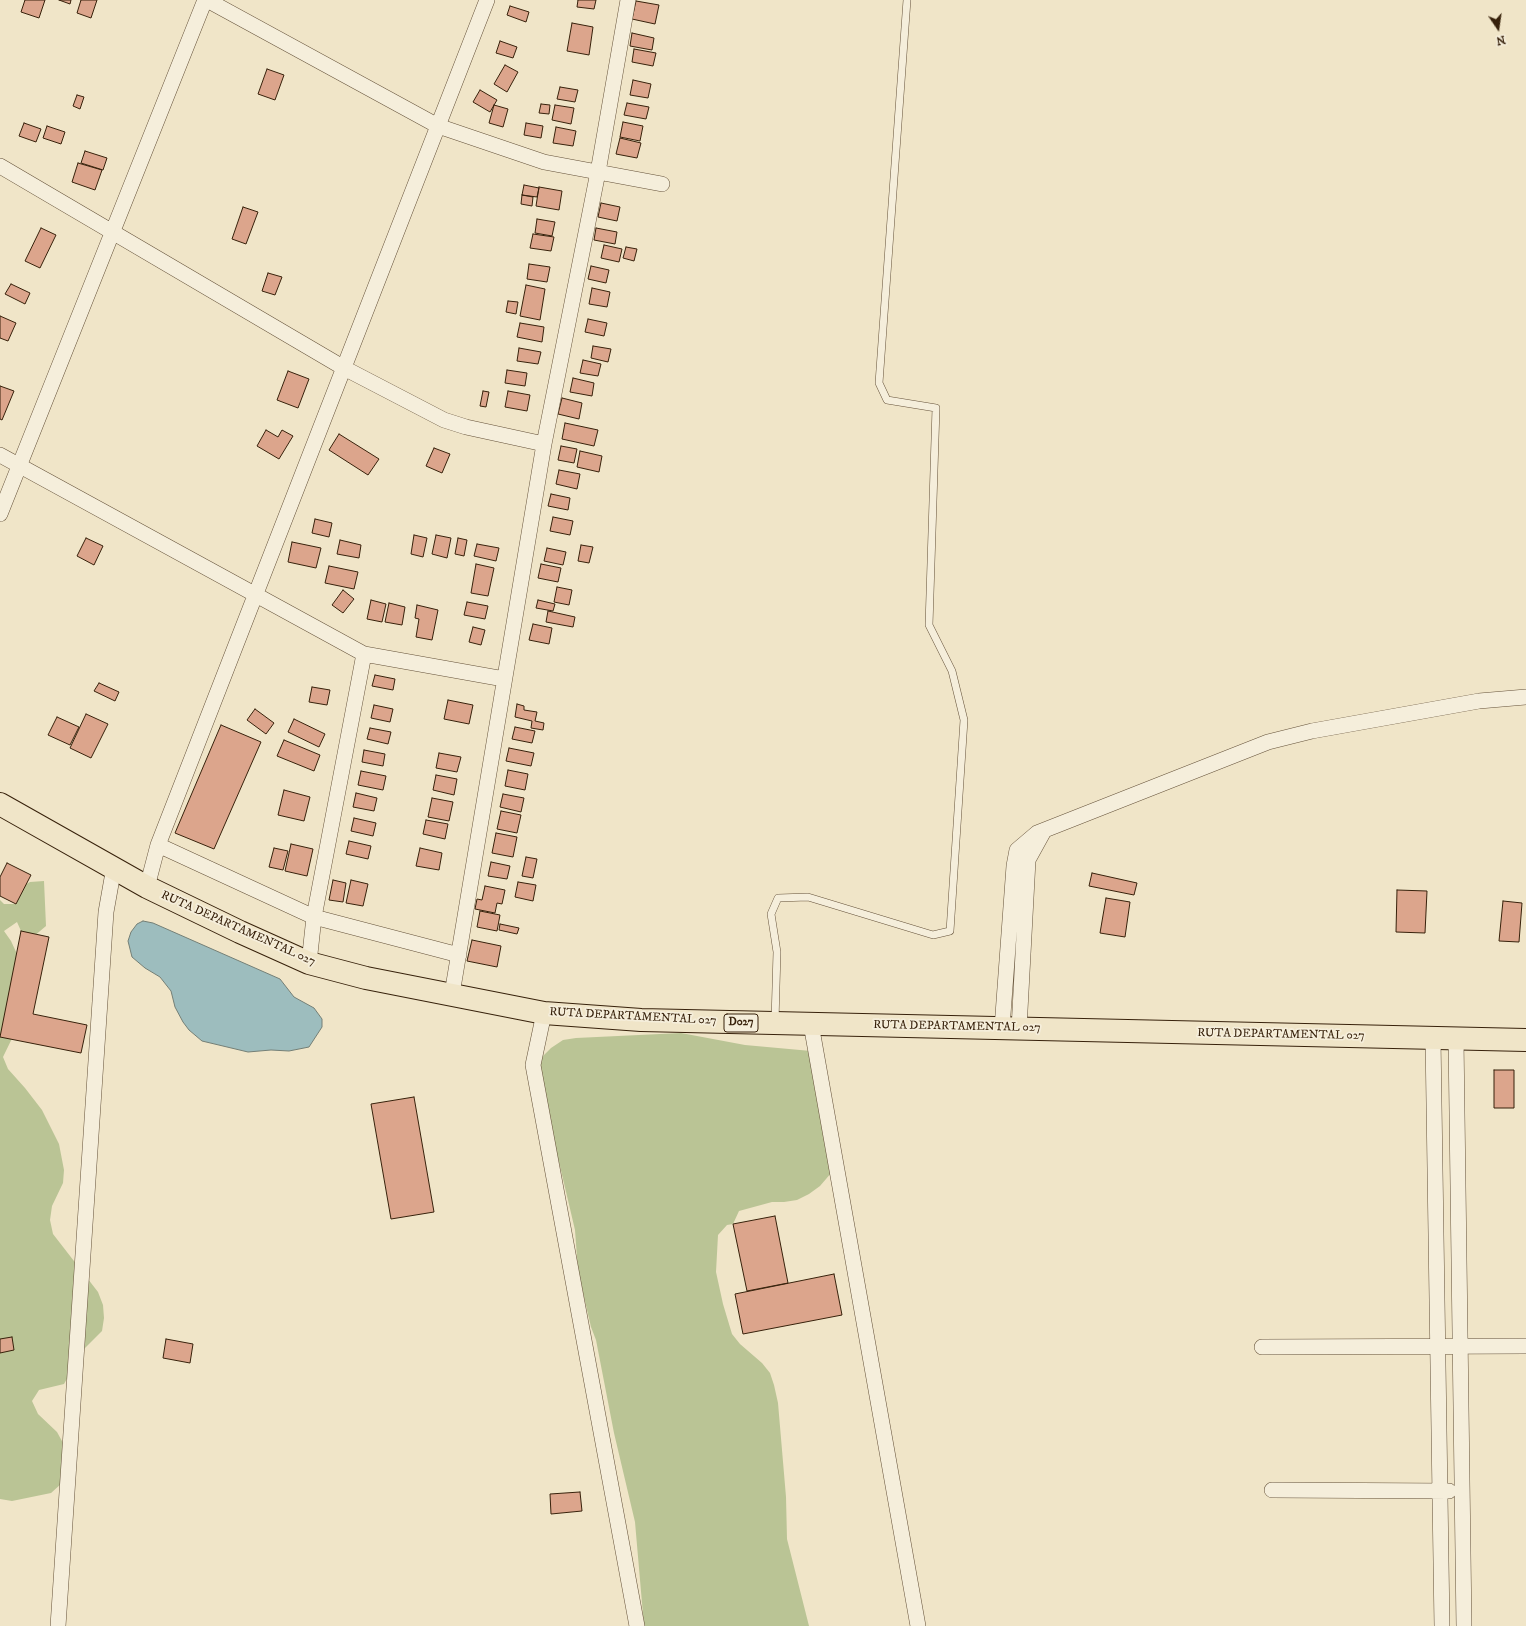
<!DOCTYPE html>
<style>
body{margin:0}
#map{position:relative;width:1526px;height:1626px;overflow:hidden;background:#f0e5c8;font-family:"IM FELL DW Pica",serif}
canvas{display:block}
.north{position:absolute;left:1478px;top:8px;width:40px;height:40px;-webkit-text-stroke:3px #f5eedb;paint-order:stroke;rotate:167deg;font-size:11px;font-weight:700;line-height:16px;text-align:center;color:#37210b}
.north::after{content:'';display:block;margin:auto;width:14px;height:18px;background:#37210b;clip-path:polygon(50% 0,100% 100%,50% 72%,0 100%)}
</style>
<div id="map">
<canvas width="1526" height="1626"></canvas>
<div class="north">N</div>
</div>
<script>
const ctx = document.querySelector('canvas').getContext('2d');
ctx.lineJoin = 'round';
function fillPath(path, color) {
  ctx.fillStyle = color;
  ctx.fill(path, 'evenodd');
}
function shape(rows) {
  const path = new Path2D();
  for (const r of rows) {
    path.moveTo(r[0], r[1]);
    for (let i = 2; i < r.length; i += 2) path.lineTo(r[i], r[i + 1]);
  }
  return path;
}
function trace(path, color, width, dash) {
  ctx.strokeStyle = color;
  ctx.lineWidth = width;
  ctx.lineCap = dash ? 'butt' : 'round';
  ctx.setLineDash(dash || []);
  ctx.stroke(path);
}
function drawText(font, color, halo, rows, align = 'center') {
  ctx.font = font + ' "IM FELL DW Pica",serif';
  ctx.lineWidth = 3.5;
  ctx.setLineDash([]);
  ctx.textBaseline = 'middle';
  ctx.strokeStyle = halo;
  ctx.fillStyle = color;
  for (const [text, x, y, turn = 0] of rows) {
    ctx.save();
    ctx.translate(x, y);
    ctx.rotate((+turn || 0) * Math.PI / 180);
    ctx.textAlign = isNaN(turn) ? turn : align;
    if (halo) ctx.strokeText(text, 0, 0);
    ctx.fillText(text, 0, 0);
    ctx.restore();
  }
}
const green = shape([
 [44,881,46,926,33,937,21,931,17,922,4,931,11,941,17,954,20,1022,3,1057,8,1069,25,1088,42,1110,59,1144,64,1170,63,1183,52,1206,50,1220,53,1234,98,1292,103,1305,104,1318,102,1331,83,1350,64,1384,39,1390,32,1401,38,1414,57,1432,63,1443,61,1484,51,1493,12,1501,0,1499,0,900,4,904,16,904,19,888,30,882],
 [681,1033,745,1045,811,1051,838,1165,820,1186,809,1194,797,1200,784,1202,772,1202,739,1211,733,1224,727,1225,718,1235,716,1272,723,1304,732,1334,740,1344,762,1363,770,1373,774,1385,778,1403,786,1497,787,1539,809,1626,644,1626,635,1522,614,1433,596,1340,591,1327,578,1271,575,1230,559,1162,545,1121,538,1082,542,1057,551,1048,563,1040,576,1038]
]);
const water = shape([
 [143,921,153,923,280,979,294,997,314,1008,322,1019,322,1027,309,1047,289,1051,271,1050,248,1052,202,1041,189,1030,183,1022,175,1007,171,991,160,977,145,968,132,957,128,941,131,932,137,924,143,921]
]);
const building = shape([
 [25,0,45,0,39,18,21,12,25,0],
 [59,0,71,0,70,4,59,0],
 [81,0,97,0,91,18,77,13,81,0],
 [578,0,596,0,594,9,577,7,578,0],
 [636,1,659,5,655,24,632,19,636,1],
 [510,6,529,12,526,22,507,15,510,6],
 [572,23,593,27,589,55,567,51,572,23],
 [632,33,654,38,652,50,630,46,632,33],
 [500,41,517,47,513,58,496,53,500,41],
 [634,49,656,53,653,66,632,62,634,49],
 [505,65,518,72,507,92,494,84,505,65],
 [267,69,284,75,275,100,258,94,267,69],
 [633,80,651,84,648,98,630,95,633,80],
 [560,87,578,90,575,102,557,99,560,87],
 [480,90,497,100,490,112,473,102,480,90],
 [77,95,84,97,80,109,73,106,77,95],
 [627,103,649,107,646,119,624,115,627,103],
 [541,104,550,105,549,114,539,113,541,104],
 [494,105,508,109,503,127,489,123,494,105],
 [555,105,574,108,571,124,552,120,555,105],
 [623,122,643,126,640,141,620,137,623,122],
 [24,123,41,129,36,142,19,136,24,123],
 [526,123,543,126,541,138,524,135,526,123],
 [47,126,65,132,61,144,43,138,47,126],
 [556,127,576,131,573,146,553,143,556,127],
 [620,138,641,143,637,158,616,154,620,138],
 [85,151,107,158,103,170,81,163,85,151],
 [78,163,102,170,95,190,72,182,78,163],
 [524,185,539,188,537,197,522,195,524,185],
 [539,187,562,191,559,210,536,206,539,187],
 [522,195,533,197,532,206,521,204,522,195],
 [601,203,620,207,617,221,598,217,601,203],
 [243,207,258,212,246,244,232,239,243,207],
 [537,219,555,222,552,236,535,233,537,219],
 [41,228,56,235,40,268,25,261,41,228],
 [596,228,617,232,615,244,594,240,596,228],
 [533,234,554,237,551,251,530,248,533,234],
 [604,245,622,249,619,262,601,258,604,245],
 [626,247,637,249,634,261,623,258,626,247],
 [529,264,550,267,547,282,527,279,529,264],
 [591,266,609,270,606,283,588,279,591,266],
 [268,273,282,277,275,295,262,291,268,273],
 [11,284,30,293,25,304,5,294,11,284],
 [526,285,545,289,540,320,520,316,526,285],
 [592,288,610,292,607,307,589,304,592,288],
 [508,301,518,302,516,314,506,312,508,301],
 [0,316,16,323,8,341,0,338,0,316],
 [588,319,607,323,604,336,585,332,588,319],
 [520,323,544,327,542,342,517,337,520,323],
 [593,346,611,349,608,362,591,358,593,346],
 [519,348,541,352,538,364,517,361,519,348],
 [583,360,601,364,598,376,580,373,583,360],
 [507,370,527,373,525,386,505,383,507,370],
 [288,371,309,379,298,408,277,400,288,371],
 [573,378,594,383,592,396,570,392,573,378],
 [0,386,14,391,2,420,0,419,0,386],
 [483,391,489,392,486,407,480,406,483,391],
 [508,391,530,395,527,411,505,407,508,391],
 [562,398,582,403,579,419,558,414,562,398],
 [565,423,598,430,594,446,562,439,565,423],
 [266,430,278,437,282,430,293,436,279,459,257,446,266,430],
 [339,434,379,459,368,475,329,450,339,434],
 [561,446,577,449,574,463,558,460,561,446],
 [434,448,450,454,442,473,426,466,434,448],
 [580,451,602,456,599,472,577,467,580,451],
 [559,470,580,474,577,489,556,484,559,470],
 [551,494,570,498,568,510,548,506,551,494],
 [553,517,573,521,570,535,550,531,553,517],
 [315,519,332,523,329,537,312,533,315,519],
 [414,535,427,538,423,557,411,554,414,535],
 [436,535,451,538,447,558,432,554,436,535],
 [86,538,103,546,94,565,77,556,86,538],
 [458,538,467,540,464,556,455,554,458,538],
 [340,540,361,545,359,558,337,554,340,540],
 [292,542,321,548,316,568,288,562,292,542],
 [477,544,499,548,496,561,474,556,477,544],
 [581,545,593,547,589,563,578,561,581,545],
 [547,548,566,552,563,565,544,561,547,548],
 [476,564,494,568,488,596,471,593,476,564],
 [541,564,561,568,558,582,538,578,541,564],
 [329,566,358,572,354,589,325,583,329,566],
 [557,587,572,590,569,605,554,602,557,587],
 [343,590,354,599,343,613,332,605,343,590],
 [371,600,386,604,382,622,367,619,371,600],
 [538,600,555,604,553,611,536,608,538,600],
 [467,602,488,606,485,619,464,615,467,602],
 [389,603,405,607,402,625,385,622,389,603],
 [417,605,438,610,432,640,416,637,419,619,415,618,417,605],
 [548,611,575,617,573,627,546,622,548,611],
 [533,624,552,628,549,644,529,640,533,624],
 [473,627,485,630,481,645,469,642,473,627],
 [375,675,395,679,393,690,372,686,375,675],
 [99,683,119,692,115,701,94,691,99,683],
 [312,687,330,690,327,705,309,702,312,687],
 [448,700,473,705,469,724,444,719,448,700],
 [517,704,524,706,524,710,537,712,535,721,544,723,543,730,531,728,532,721,515,717,517,704],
 [374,705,393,709,390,722,371,718,374,705],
 [255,709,274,723,266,734,247,720,255,709],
 [86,714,108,724,91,758,70,748,86,714],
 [57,717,79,727,70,745,48,735,57,717],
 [294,719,325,734,319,747,288,732,294,719],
 [221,725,261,742,214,849,175,833,221,725],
 [515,727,535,731,532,743,512,739,515,727],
 [370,728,391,732,388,744,367,739,370,728],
 [284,740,320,755,314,771,277,756,284,740],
 [509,748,534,753,531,766,506,761,509,748],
 [364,750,385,754,383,766,362,762,364,750],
 [439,753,461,757,457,772,436,768,439,753],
 [508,770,528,774,525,790,505,786,508,770],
 [361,771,386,776,383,790,358,785,361,771],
 [436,775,457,779,454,795,433,790,436,775],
 [284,790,310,797,304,821,278,815,284,790],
 [356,793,377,798,374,811,353,807,356,793],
 [503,794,524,798,521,812,500,807,503,794],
 [432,798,453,802,449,821,428,817,432,798],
 [501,811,521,815,517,833,497,829,501,811],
 [354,818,376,823,373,836,351,831,354,818],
 [426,820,448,824,445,839,423,834,426,820],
 [496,833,517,837,513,857,492,853,496,833],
 [349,841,371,846,368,859,346,854,349,841],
 [291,844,313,849,307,876,285,871,291,844],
 [274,848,288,851,283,870,269,867,274,848],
 [420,848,442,853,439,870,416,866,420,848],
 [526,857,537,859,533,878,522,876,526,857],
 [491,862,510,866,507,879,488,876,491,862],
 [7,863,31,875,16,904,0,896,0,877,7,863],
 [1092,873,1137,883,1134,895,1089,886,1092,873],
 [333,880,346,883,343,902,329,900,333,880],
 [351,880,368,884,363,906,346,903,351,880],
 [518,882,536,885,533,901,515,897,518,882],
 [485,886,505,890,502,904,497,903,495,913,475,909,477,899,482,900,485,886],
 [1397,890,1427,891,1425,933,1396,932,1397,890],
 [1106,898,1130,902,1125,937,1100,933,1106,898],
 [1503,901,1522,903,1519,942,1499,941,1503,901],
 [480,911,500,915,497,931,477,927,480,911],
 [500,924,519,928,517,934,499,930,500,924],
 [21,931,49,937,33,1014,87,1025,81,1053,0,1037,21,931],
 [472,940,501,946,497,967,467,961,472,940],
 [1494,1070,1514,1070,1514,1108,1494,1108,1494,1070],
 [414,1097,434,1212,391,1219,371,1104,414,1097],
 [775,1216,788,1283,747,1291,733,1224,775,1216],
 [834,1274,842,1315,743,1334,735,1294,834,1274],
 [12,1337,14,1350,0,1353,0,1339,12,1337],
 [166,1339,193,1344,190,1363,163,1358,166,1339],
 [580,1492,582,1511,551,1514,550,1494,580,1492]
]);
const lane = shape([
 [775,1021,777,952,771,914,778,898,808,897,933,935,950,931,964,720,952,671,929,625,936,408,887,400,879,383,907,0]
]);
const street = shape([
 [207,0,438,126,544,162,662,184],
 [0,166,344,368,444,420,466,427,544,444],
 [0,455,364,654,314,917,309,963],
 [0,514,205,0],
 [364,654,504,679],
 [158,845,314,917,459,955],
 [147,887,158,845,487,0],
 [452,994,544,444,598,172,628,0],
 [544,1013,533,1065,637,1626],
 [811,1024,918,1626],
 [1002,1028,1014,866,1017,850,1037,833,1268,742,1312,731,1479,701,1526,697],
 [1019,1029,1028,860,1044,831],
 [1433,1038,1442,1626],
 [1456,1039,1464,1626],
 [1262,1347,1526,1346],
 [1272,1490,1449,1491],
 [58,1626,106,912,114,867]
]);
const primary = shape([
 [0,804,147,887,240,932,309,963,366,978,544,1013,641,1020,1526,1040]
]);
const shields = [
 [741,1023,34]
];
const shieldNames = [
 ["D027",741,1023]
];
const streetNames = [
 ["RUTA DEPARTAMENTAL 027",238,929,24],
 ["RUTA DEPARTAMENTAL 027",633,1017,3],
 ["RUTA DEPARTAMENTAL 027",957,1027,1],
 ["RUTA DEPARTAMENTAL 027",1281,1035,1]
];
fillPath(green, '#bac495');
fillPath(water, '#9dbdbe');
trace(water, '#747f76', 1);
fillPath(building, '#dca58c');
trace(building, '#37210b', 1);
trace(lane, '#65523a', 8);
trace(street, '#65523a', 16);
trace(primary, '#37210b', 24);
trace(lane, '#f5eedb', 7);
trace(street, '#f5eedb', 15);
trace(primary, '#f0e5c8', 22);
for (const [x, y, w] of shields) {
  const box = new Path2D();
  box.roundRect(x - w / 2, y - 9, w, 18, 3);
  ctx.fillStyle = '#f5eedb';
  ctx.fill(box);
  trace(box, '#37210b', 1);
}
drawText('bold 11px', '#37210b', null, shieldNames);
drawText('12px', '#37210b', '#f5eedb', streetNames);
</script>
